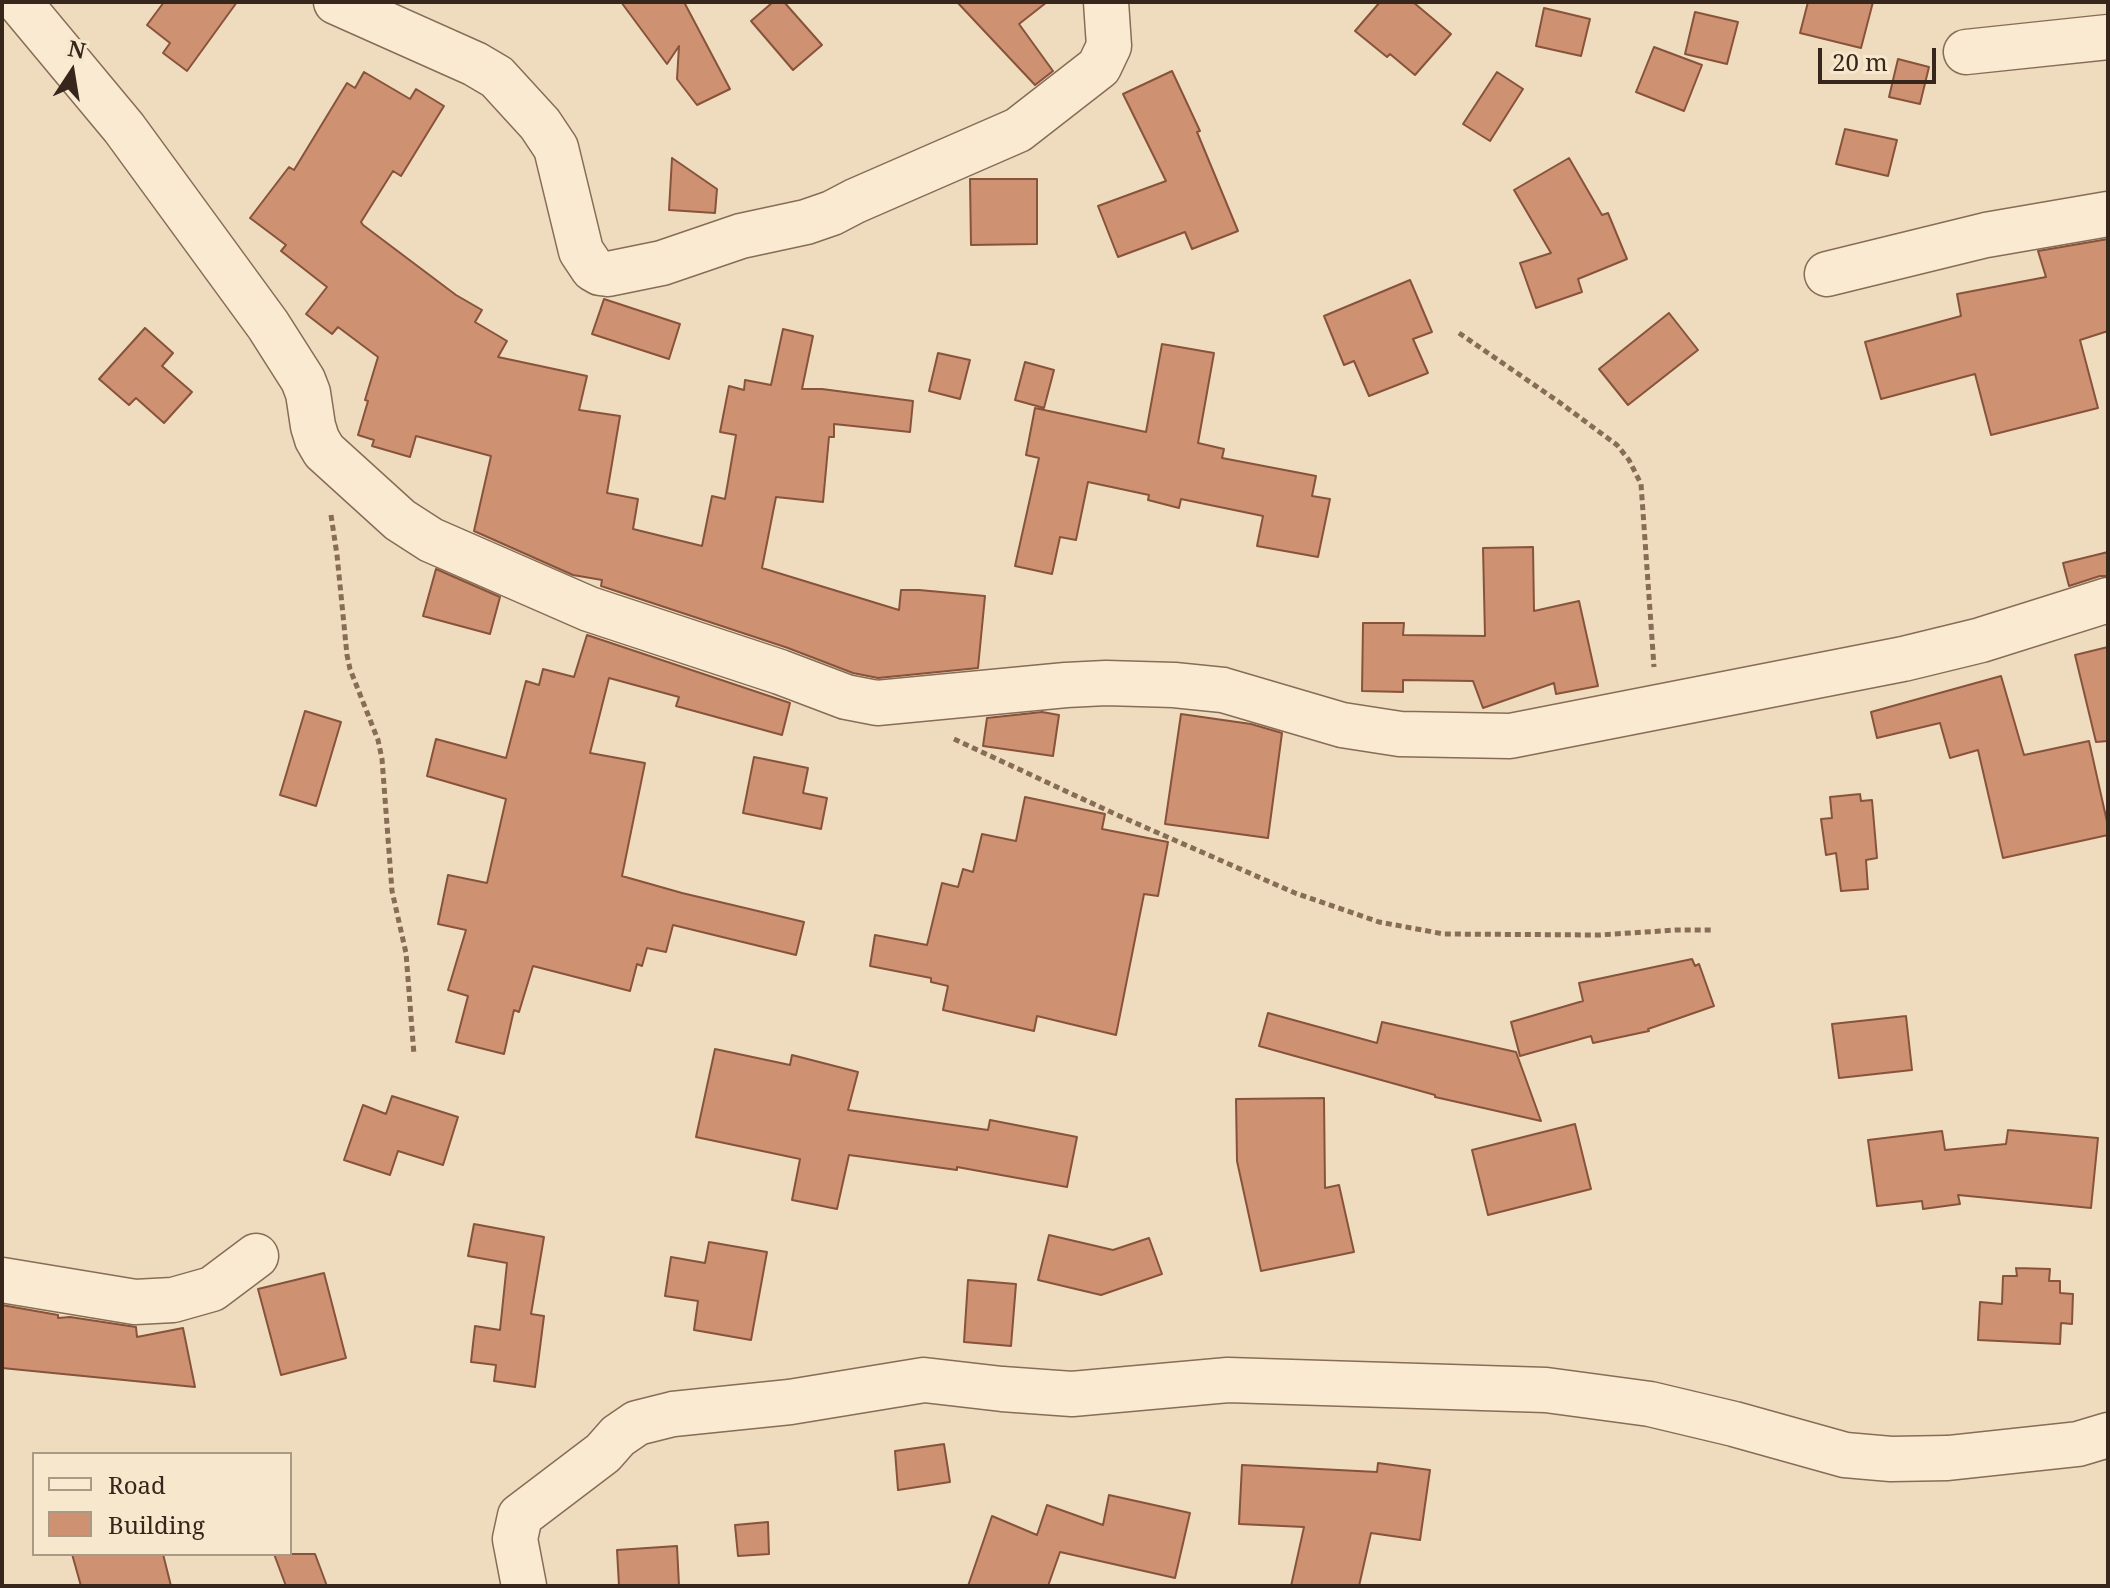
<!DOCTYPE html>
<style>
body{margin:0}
#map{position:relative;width:2110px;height:1588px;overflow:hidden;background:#efdcbe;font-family:"Noto Serif",serif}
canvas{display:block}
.frame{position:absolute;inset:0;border:4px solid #36261b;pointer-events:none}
.legend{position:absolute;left:32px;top:1452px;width:260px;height:104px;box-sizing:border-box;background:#f6e7cd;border:2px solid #a99a86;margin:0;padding:10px 14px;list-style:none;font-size:24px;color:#36261b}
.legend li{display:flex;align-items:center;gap:16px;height:40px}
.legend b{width:40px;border:2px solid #a99a86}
.north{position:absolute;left:32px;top:32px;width:80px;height:80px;-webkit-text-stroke:6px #f6e7cd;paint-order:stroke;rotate:12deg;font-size:22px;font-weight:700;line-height:32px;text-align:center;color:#36261b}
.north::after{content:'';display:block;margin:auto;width:28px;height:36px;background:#36261b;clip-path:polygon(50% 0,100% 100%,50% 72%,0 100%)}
.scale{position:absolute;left:1818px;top:48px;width:118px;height:36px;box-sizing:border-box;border:4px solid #36261b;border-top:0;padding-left:10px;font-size:24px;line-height:28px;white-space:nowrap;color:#36261b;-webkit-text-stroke:6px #f6e7cd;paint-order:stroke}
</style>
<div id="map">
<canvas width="2110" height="1588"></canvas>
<div class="frame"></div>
<ul class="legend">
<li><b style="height:10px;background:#faead1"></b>Road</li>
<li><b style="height:22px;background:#ce9172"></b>Building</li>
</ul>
<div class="north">N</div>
<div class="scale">20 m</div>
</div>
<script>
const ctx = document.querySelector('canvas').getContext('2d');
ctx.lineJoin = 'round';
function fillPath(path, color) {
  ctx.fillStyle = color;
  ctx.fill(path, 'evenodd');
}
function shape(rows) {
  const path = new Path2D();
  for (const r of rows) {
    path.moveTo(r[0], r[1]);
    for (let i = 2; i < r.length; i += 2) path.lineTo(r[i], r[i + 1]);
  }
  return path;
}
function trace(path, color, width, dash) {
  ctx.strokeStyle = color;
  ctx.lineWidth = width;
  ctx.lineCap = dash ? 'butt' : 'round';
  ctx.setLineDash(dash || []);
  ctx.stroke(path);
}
const building = shape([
 [164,2,237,2,187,71,163,53,170,43,147,25,164,2],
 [621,2,684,2,730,89,697,105,677,79,679,46,667,64,621,2],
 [773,2,784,2,822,45,793,70,751,21,773,2],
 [957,2,1047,2,1019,24,1053,71,1035,85,957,2],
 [1380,2,1413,2,1451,34,1415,75,1390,54,1387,57,1355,31,1380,2],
 [1808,2,1873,2,1861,48,1800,33,1808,2],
 [1544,8,1590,19,1581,56,1536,46,1544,8],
 [1695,12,1738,22,1727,64,1685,54,1695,12],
 [1654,47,1702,65,1684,111,1636,92,1654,47],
 [1898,59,1929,67,1920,104,1889,97,1898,59],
 [1172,71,1200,131,1197,132,1238,231,1192,249,1185,232,1118,257,1098,206,1166,181,1123,94,1172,71],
 [364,72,410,99,416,89,444,106,401,176,393,171,361,222,363,225,456,295,482,310,475,322,507,341,498,357,587,376,579,410,620,416,607,493,638,499,633,529,702,546,712,496,725,499,736,435,720,432,729,386,744,390,745,380,771,385,783,329,813,336,802,389,822,389,913,401,910,432,834,424,834,437,829,437,823,502,776,497,762,568,899,610,901,590,919,590,985,596,978,668,878,678,853,673,788,648,601,586,602,580,573,575,474,531,491,456,416,436,410,457,372,446,374,440,358,435,368,401,365,400,378,357,338,327,332,334,306,314,327,287,281,251,286,245,250,218,289,167,294,170,347,83,355,88,364,72],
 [1497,72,1523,89,1490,141,1463,124,1497,72],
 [1845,129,1897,140,1888,176,1836,164,1845,129],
 [672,158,717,189,715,213,669,210,672,158],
 [1569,158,1602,215,1608,213,1627,259,1578,279,1582,292,1536,308,1520,263,1551,253,1514,190,1569,158],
 [970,179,1037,179,1037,244,971,245,970,179],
 [2108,239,2108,331,2080,340,2098,408,1991,435,1975,374,1881,399,1865,342,1961,316,1957,294,2046,277,2038,251,2108,239],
 [1410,280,1432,332,1413,339,1428,373,1369,396,1354,361,1344,365,1324,316,1410,280],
 [604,299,680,324,669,359,592,334,604,299],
 [1669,313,1698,350,1628,405,1599,369,1669,313],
 [145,328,173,353,162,366,192,392,164,423,136,398,129,405,99,379,145,328],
 [1162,344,1214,353,1198,443,1224,449,1222,458,1316,476,1312,496,1330,499,1318,557,1257,546,1263,516,1181,499,1179,508,1148,500,1149,495,1088,482,1076,540,1060,537,1052,574,1015,566,1039,458,1026,455,1035,408,1146,432,1162,344],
 [938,353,970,360,960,399,929,391,938,353],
 [1025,362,1054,370,1044,408,1015,400,1025,362],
 [1533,547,1534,611,1579,601,1598,686,1556,694,1554,683,1483,708,1473,681,1403,680,1403,692,1362,691,1363,623,1404,623,1403,635,1485,636,1483,548,1533,547],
 [2108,552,2108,576,2100,576,2069,586,2063,563,2108,552],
 [436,569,500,597,490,634,423,616,436,569],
 [587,635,790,703,782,735,676,706,679,697,609,678,590,753,645,763,622,876,682,893,804,922,796,955,673,925,666,952,647,948,642,966,637,964,630,991,533,966,519,1012,514,1010,504,1054,456,1042,468,996,448,990,466,930,438,924,448,875,487,883,506,799,427,776,436,739,506,758,526,681,539,685,543,669,574,677,587,635],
 [2108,647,2108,741,2096,742,2075,655,2108,647],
 [2001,676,2024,755,2089,741,2108,826,2108,835,2003,858,1978,750,1950,758,1940,723,1877,738,1871,712,2001,676],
 [305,711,341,722,316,806,280,795,305,711],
 [1042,712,1059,715,1053,756,983,746,987,718,1042,712],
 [1181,714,1251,724,1282,733,1268,838,1165,824,1181,714],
 [754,757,808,768,803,793,827,798,821,829,743,813,754,757],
 [1860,794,1861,801,1872,800,1877,858,1866,860,1868,889,1841,891,1836,853,1826,855,1821,819,1832,818,1830,797,1860,794],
 [1025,797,1105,814,1102,829,1168,842,1158,896,1144,894,1116,1035,1037,1016,1034,1031,943,1010,948,986,931,982,931,978,870,966,875,935,927,945,942,883,958,887,963,869,973,872,982,834,1016,841,1025,797],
 [1692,959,1695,966,1699,964,1714,1006,1648,1029,1649,1031,1593,1043,1591,1036,1520,1056,1511,1022,1583,1001,1579,983,1692,959],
 [1268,1013,1377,1043,1382,1022,1516,1052,1541,1121,1435,1097,1435,1095,1259,1046,1268,1013],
 [1906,1016,1912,1070,1839,1078,1832,1024,1906,1016],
 [715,1049,790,1065,792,1055,858,1072,848,1110,988,1130,990,1120,1077,1137,1067,1187,957,1167,957,1170,849,1155,837,1209,792,1200,800,1159,696,1137,715,1049],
 [392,1096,458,1117,443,1165,398,1151,390,1175,344,1160,363,1105,386,1114,392,1096],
 [1324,1098,1325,1188,1339,1185,1354,1252,1261,1271,1237,1161,1236,1099,1324,1098],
 [1575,1124,1591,1189,1488,1215,1472,1150,1575,1124],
 [2008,1130,2098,1138,2091,1208,1958,1195,1960,1204,1923,1209,1922,1201,1877,1206,1868,1140,1942,1131,1945,1150,2006,1144,2008,1130],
 [474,1224,544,1237,531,1314,544,1316,535,1387,494,1381,496,1365,471,1362,475,1326,500,1330,507,1263,468,1256,474,1224],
 [1049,1235,1113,1250,1149,1238,1162,1274,1101,1295,1038,1280,1049,1235],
 [709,1242,767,1252,751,1340,694,1330,698,1301,665,1296,671,1257,705,1263,709,1242],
 [2016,1268,2050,1269,2049,1281,2060,1281,2060,1293,2073,1294,2072,1324,2061,1323,2060,1344,1978,1340,1980,1302,2002,1304,2003,1276,2017,1276,2016,1268],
 [324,1273,346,1358,281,1375,258,1289,324,1273],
 [968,1280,1016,1284,1011,1346,964,1342,968,1280],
 [2,1305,58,1315,58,1318,70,1317,136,1327,137,1337,183,1328,195,1387,2,1368,2,1305],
 [944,1444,950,1482,898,1490,895,1451,944,1444],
 [1378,1463,1430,1470,1420,1540,1371,1533,1359,1586,1291,1586,1304,1527,1239,1524,1242,1465,1377,1472,1378,1463],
 [1109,1495,1190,1513,1175,1578,1060,1552,1048,1586,968,1586,992,1516,1037,1535,1047,1505,1103,1525,1109,1495],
 [768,1522,769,1554,738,1556,735,1525,768,1522],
 [677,1546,679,1586,619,1586,617,1550,677,1546],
 [72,1554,163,1554,171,1586,81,1586,72,1554],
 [274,1554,315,1554,327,1586,286,1586,274,1554]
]);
const path = shape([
 [1459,333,1559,402,1617,445,1629,460,1641,484,1654,667],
 [331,515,337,555,347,655,350,669,378,740,382,759,392,891,406,953,414,1055],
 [954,739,1115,814,1295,893,1379,922,1444,934,1599,935,1676,930,1714,930]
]);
const minor = shape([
 [19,2,124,128,268,325,303,380,308,393,313,426,317,439,324,451,400,520,431,540,589,609,780,672,846,697,877,703,1066,685,1106,683,1174,685,1223,690,1342,725,1400,734,1510,736,1903,659,1981,640,2108,600],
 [336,2,475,64,497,77,540,124,556,148,581,251,593,269,600,273,608,274,662,263,741,236,806,222,832,213,855,201,1018,130,1099,67,1109,46,1106,2],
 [1966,52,2108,37],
 [1827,274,1986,235,2108,214],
 [2,1280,135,1302,173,1300,212,1289,256,1256],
 [524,1586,515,1539,520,1516,603,1453,618,1436,637,1423,673,1414,790,1402,924,1380,1002,1389,1072,1394,1228,1380,1546,1390,1650,1404,1734,1424,1845,1455,1891,1459,1948,1458,2078,1444,2108,1435]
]);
fillPath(building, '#ce9172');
trace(building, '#87533b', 2);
trace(minor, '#876c56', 47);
trace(path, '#876c56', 5, [6, 4]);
trace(minor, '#faead1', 44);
</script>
